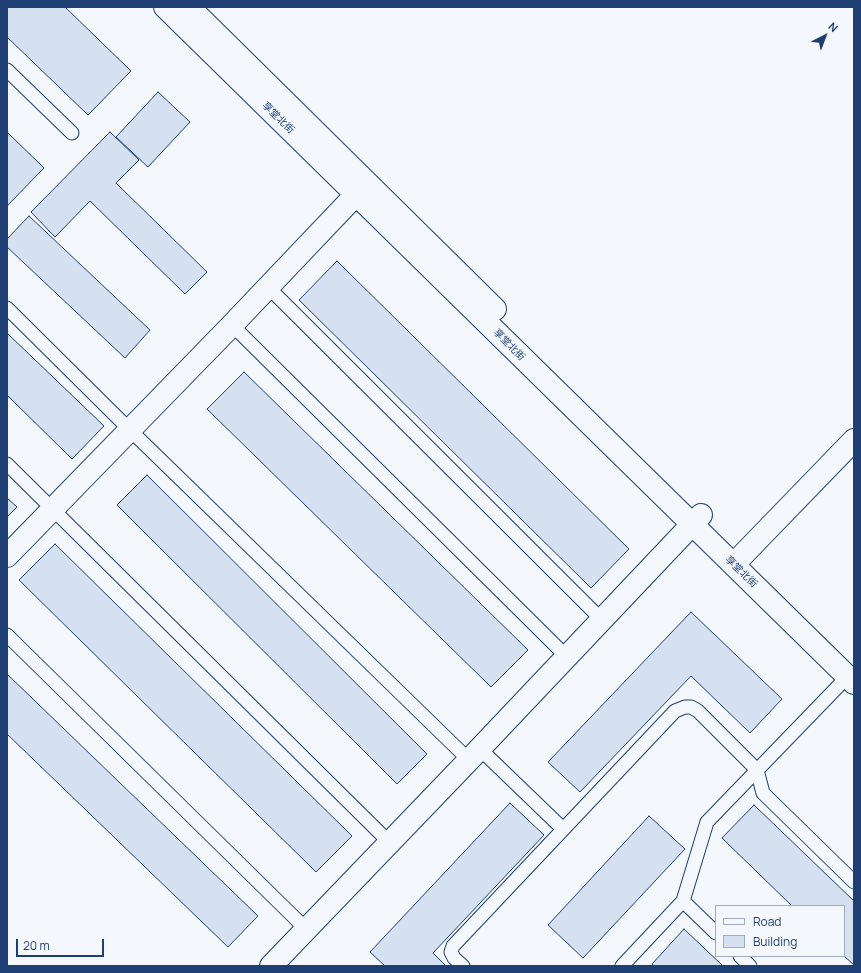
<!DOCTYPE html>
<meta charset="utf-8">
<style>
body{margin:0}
#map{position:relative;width:861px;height:973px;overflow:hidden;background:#f4f7fb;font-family:Manrope,sans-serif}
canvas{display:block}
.frame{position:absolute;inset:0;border:8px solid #1d3f73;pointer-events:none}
.legend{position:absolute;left:715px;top:905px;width:130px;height:52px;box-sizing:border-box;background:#f4f7fb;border:1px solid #9eadc5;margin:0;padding:5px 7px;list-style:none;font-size:12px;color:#1d3f73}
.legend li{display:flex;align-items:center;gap:8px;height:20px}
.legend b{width:20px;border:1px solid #9eadc5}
.north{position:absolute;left:805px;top:16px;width:40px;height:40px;-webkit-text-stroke:3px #f4f7fb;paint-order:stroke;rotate:42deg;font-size:11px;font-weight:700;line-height:16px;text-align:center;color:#1d3f73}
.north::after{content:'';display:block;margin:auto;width:14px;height:18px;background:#1d3f73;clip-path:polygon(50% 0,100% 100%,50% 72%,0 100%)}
.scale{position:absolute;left:16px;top:939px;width:88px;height:18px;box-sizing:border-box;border:2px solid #1d3f73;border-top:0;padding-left:5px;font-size:12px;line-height:14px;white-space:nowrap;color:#1d3f73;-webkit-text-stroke:3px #f4f7fb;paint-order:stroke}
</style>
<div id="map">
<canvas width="861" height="973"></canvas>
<div class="frame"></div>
<ul class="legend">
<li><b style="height:5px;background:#f4f7fb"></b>Road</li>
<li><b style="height:11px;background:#d5e0f0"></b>Building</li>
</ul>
<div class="north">N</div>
<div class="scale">20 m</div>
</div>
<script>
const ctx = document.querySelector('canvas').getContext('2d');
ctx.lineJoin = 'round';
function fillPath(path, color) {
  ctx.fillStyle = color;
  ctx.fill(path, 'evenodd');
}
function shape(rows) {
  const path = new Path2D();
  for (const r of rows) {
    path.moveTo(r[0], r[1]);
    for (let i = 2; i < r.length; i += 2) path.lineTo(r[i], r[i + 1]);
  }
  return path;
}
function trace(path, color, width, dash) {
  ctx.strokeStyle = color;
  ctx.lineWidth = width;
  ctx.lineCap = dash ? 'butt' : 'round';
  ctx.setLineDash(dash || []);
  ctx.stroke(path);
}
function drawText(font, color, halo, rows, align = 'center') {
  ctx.font = font + ' Manrope,"Noto Sans SC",sans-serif';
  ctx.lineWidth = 3;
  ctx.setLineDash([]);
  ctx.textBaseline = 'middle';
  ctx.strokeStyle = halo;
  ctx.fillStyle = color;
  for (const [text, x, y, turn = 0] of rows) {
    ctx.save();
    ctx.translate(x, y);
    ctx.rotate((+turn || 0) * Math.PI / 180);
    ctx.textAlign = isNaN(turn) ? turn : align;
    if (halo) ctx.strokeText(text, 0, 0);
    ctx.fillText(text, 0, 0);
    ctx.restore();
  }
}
const building = shape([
 [7,7,65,7,131,71,88,115,7,37,7,7],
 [158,92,190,122,148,167,116,137,158,92],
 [7,132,44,168,7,206,7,132],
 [110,132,139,160,116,183,207,272,185,294,90,201,55,237,31,212,110,132],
 [29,216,150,330,125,358,7,247,7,239,29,216],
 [337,261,629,549,591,588,299,300,337,261],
 [7,333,104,426,72,459,7,395,7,333],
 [244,372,528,650,491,687,207,409,244,372],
 [147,475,427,754,397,784,117,505,147,475],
 [7,498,17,507,7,517,7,498],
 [55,544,352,836,316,872,19,580,55,544],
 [691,612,782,699,750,733,691,676,580,792,548,762,691,612],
 [7,674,258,916,228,947,7,734,7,674],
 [510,803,544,835,433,953,446,966,385,966,370,952,510,803],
 [754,805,854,901,854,965,844,956,844,906,792,906,722,838,754,805],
 [649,816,685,849,583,958,548,925,649,816],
 [684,929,723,966,654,966,652,964,684,929]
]);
const lane = shape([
 [7,70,72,133],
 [268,287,602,620],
 [7,308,129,429,469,760],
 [232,325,567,657],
 [7,464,389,842],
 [7,635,306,929],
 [480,749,563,829],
 [683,901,716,933],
 [740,956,750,966],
 [463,966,454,958,451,952,453,946,675,711,685,707,691,707,698,711,757,770,763,793,854,882],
 [622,966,683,901,707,822,851,673]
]);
const street = shape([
 [165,7,854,683],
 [189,7,495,309],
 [7,556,232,325,367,183],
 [734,564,854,440],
 [271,966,469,760,701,515]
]);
const streetNames = [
 ["享堂北街",278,118,44],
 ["享堂北街",509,345,45],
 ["享堂北街",741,572,44]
];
fillPath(building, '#d5e0f0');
trace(building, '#1d3f73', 1);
trace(lane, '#1d3f73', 15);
trace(street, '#1d3f73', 24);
trace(lane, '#f4f7fb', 13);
trace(street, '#f4f7fb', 22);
drawText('10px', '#1d3f73', '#f4f7fb', streetNames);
</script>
